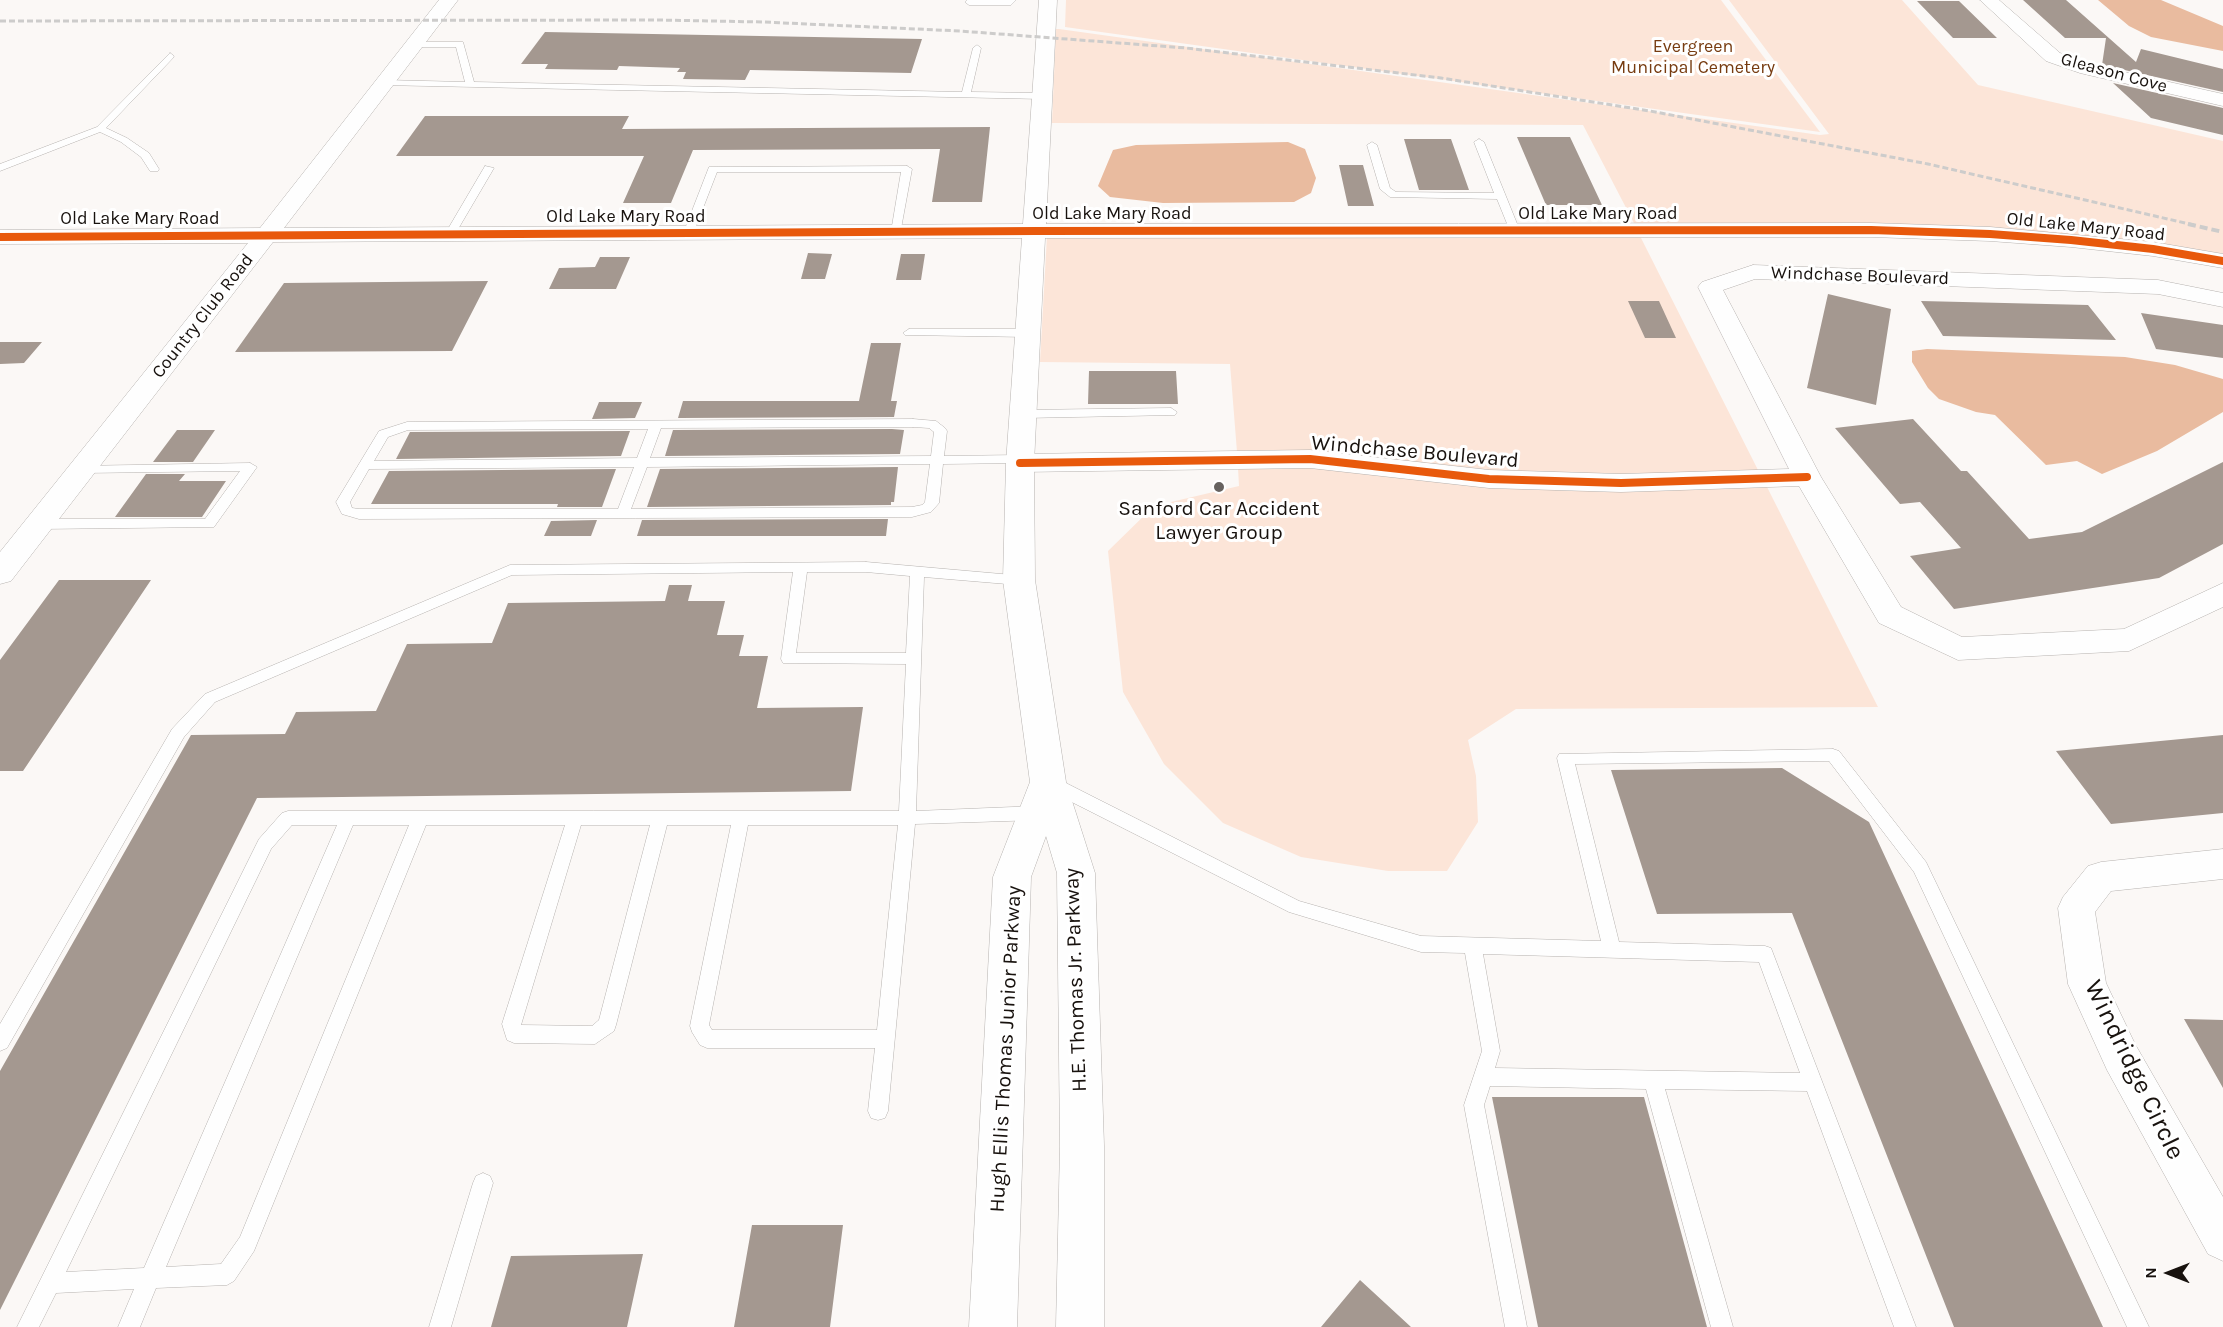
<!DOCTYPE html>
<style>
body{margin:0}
#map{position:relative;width:2223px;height:1327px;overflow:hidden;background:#fbf8f6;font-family:Karla,sans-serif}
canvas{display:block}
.north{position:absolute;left:2139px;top:1243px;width:60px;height:60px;-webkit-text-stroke:4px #fff;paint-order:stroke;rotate:270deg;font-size:16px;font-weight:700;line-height:24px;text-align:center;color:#18120e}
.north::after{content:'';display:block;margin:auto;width:21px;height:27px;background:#18120e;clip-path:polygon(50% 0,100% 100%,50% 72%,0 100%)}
</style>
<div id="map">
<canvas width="2223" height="1327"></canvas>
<div class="north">N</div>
</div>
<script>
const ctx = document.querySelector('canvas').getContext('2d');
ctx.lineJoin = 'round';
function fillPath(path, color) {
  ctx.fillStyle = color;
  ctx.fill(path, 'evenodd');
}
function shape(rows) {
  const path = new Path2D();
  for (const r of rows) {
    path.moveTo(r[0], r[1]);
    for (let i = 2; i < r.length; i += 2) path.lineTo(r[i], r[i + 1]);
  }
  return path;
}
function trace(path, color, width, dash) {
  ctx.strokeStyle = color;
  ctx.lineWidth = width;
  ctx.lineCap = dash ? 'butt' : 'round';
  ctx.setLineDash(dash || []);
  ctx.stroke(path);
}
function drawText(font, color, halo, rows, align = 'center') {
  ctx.font = font + ' Karla,sans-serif';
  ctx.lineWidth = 6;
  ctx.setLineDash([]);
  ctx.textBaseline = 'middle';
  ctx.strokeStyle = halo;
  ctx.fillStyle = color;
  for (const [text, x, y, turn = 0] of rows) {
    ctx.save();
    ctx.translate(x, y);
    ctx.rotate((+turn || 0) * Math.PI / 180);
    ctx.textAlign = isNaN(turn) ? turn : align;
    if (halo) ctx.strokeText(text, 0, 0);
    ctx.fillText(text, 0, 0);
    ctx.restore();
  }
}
const green = shape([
 [1066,0,1721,0,1820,132,1065,27],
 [1729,0,1902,0,1978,85,2223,141,2223,256,2153,244,1635,225,1583,125,1052,123,1056,29,1059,29,1820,135,1829,134],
 [1047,236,1640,236,1758,470,1617,475,1483,470,1237,452,1230,364,1040,362],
 [1310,467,1767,487,1878,707,1516,709,1468,740,1476,776,1478,822,1447,871,1388,871,1301,857,1223,823,1164,764,1123,692,1108,551,1154,506,1239,486,1238,468]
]);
const water = shape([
 [2098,0,2161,0,2223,26,2223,51,2151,37,2129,26],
 [1288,142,1305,149,1316,178,1311,193,1294,202,1163,203,1110,197,1098,186,1113,150,1136,145],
 [1927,349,2125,357,2175,365,2223,379,2223,412,2157,451,2102,474,2077,461,2046,465,1995,415,1976,412,1939,399,1928,388,1912,362,1912,351]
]);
const building = shape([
 [2023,0,2066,0,2136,62,2141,49,2223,69,2223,92,2102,65,2106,38,2065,38],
 [1917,1,1959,1,1997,38,1953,38],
 [545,32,922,39,911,73,750,70,745,80,683,79,686,72,677,72,680,68,619,66,617,70,545,69,548,64,521,64],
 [2113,83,2223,108,2223,135,2151,118],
 [425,116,629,116,622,129,990,127,982,202,932,202,940,149,693,150,671,203,623,203,644,156,396,156],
 [1517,137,1570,137,1602,205,1546,205],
 [1404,139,1451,139,1469,190,1419,190],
 [1339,165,1363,165,1374,206,1348,206],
 [808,253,832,254,825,279,801,279],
 [901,254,925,254,921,280,896,280],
 [600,257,630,257,616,289,549,289,559,268,595,267],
 [488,281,452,351,235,352,284,283],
 [1828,294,1891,309,1876,405,1807,388],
 [1628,301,1659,301,1676,338,1645,338],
 [1921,301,2088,305,2116,340,1943,336],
 [2141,313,2223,325,2223,358,2156,349],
 [0,342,42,342,24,363,0,364],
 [871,343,901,343,891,401,897,401,894,417,678,418,683,401,859,401],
 [1089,371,1176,371,1178,404,1088,404],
 [599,402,642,402,635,418,592,419],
 [1913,419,1961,471,1967,471,2029,539,2082,532,2223,462,2223,544,2159,578,1954,609,1910,556,1961,548,1920,502,1900,504,1835,428],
 [892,429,904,430,900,454,665,456,673,430],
 [177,430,215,430,193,462,153,462],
 [630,431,621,456,396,459,410,432],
 [898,467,894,502,891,502,891,505,647,507,660,469],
 [616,469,602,507,557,507,558,504,371,504,389,471],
 [146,474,185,474,179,481,226,481,202,517,115,517],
 [888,519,886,536,637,536,642,520],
 [597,520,591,536,544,536,551,521],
 [59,580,151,580,23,771,0,771,0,660],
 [669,585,692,585,688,601,725,601,717,635,744,635,739,656,768,656,757,708,863,707,851,791,257,798,0,1310,0,1071,191,735,285,734,296,712,376,711,407,644,492,643,508,603,665,601],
 [2223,735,2223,813,2111,824,2056,751],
 [1782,768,1869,822,2103,1327,1954,1327,1792,913,1657,914,1611,770],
 [2184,1019,2223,1020,2223,1088],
 [1492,1097,1644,1097,1707,1327,1538,1327],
 [752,1225,843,1225,830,1327,734,1327],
 [643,1254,627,1327,491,1327,511,1256],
 [1360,1280,1411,1327,1321,1327]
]);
const lane = shape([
 [967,0,1016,0,1011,5,969,5,965,2,967,0],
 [411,42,463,42,474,82,962,92,973,48,977,45,981,48,971,92,1043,93,1048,96,1043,99,381,85,381,81,384,80,465,82,456,47,414,47,411,46,411,42],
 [170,53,174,56,173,58,106,128,127,138,149,153,159,169,158,171,150,171,141,157,121,142,100,132,0,171,0,164,97,127,170,53],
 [1479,139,1484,142,1520,231,1519,233,1511,233,1510,231,1497,199,1390,197,1380,189,1367,145,1372,142,1377,145,1390,188,1396,192,1494,193,1474,142,1479,139],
 [485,166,494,168,454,236,446,236,445,234,485,166],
 [907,166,912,169,900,234,896,235,891,232,901,172,717,172,693,234,688,237,683,234,709,167,907,166],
 [909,329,1029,329,1035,333,1029,337,905,335,903,333,909,329],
 [1171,408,1177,412,1175,415,1023,418,1017,414,1023,410,1171,408],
 [913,419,936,421,945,428,947,431,944,456,1020,455,1026,459,1020,463,943,464,939,503,931,512,912,517,359,519,342,514,336,502,379,431,407,422,913,419],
 [913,427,929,428,934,432,931,456,650,458,661,428,913,427],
 [648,429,637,458,374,461,388,437,408,430,648,429],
 [930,464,925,502,922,505,912,507,631,509,647,467,930,464],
 [634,467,618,509,359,509,352,508,350,502,369,469,634,467],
 [250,463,257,467,214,527,38,529,31,524,38,519,205,519,240,471,81,473,76,472,74,469,76,466,250,463],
 [866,562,1024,576,1026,580,1019,585,924,577,916,811,1038,806,1044,808,1046,813,1044,818,1038,820,915,824,888,1111,885,1118,878,1120,871,1118,868,1111,875,1048,707,1048,700,1045,692,1032,690,1026,731,825,667,825,616,1025,614,1031,595,1044,514,1043,507,1040,502,1024,565,825,426,825,254,1251,234,1281,227,1285,156,1288,140,1327,118,1327,134,1289,56,1293,39,1327,17,1327,259,839,282,813,288,811,899,811,906,664,783,663,781,659,793,572,512,575,215,702,184,737,7,1048,0,1051,0,1024,172,729,205,694,510,565,866,562],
 [807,572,866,572,910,576,906,653,796,653,807,572],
 [292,825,337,825,144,1268,66,1272,271,849,292,825],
 [353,825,409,825,240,1237,221,1264,166,1267,353,825],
 [581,825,650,825,599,1020,592,1026,521,1025,581,825],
 [748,825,898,825,877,1030,712,1030,709,1025,748,825],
 [1833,749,1839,751,1926,862,2149,1327,2127,1327,1914,872,1829,761,1575,764,1619,942,1765,946,1771,948,1916,1327,1894,1327,1807,1091,1665,1089,1733,1327,1711,1327,1646,1089,1490,1086,1484,1105,1527,1327,1505,1327,1464,1105,1482,1051,1465,953,1421,952,1289,912,1046,789,1044,784,1046,779,1052,777,1058,779,1299,901,1421,936,1601,941,1557,758,1559,754,1833,749],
 [1483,954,1759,962,1800,1073,1495,1068,1500,1051,1483,954],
 [483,1173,490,1176,493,1183,451,1327,429,1327,473,1183,476,1176,483,1173]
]);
const street = shape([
 [1980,0,1999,0,2060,53,2093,65,2223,94,2223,106,2080,73,2046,61,1980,0],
 [1753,265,2158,280,2223,293,2223,307,2158,294,1755,279,1723,290,1821,477,1901,607,1962,637,2124,629,2223,583,2223,607,2129,651,1958,660,1879,623,1799,486,1621,492,1489,488,1310,468,1020,472,1010,469,1006,463,1010,457,1020,454,1310,450,1489,470,1621,474,1789,469,1698,287,1702,282,1753,265],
 [2223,849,2223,879,2111,891,2095,912,2106,983,2135,1044,2223,1197,2223,1261,2208,1254,2107,1070,2068,984,2058,908,2063,897,2088,866,2101,862,2223,849]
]);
const secondary = shape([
 [439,0,458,0,284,228,1023,224,1039,0,1057,0,1046,224,1871,223,1990,227,2153,242,2223,254,2223,268,2153,256,2071,247,1990,241,1871,237,1045,238,1034,463,1035,580,1066,782,1095,873,1104,1146,1104,1327,1056,1327,1060,1146,1057,873,1046,836,1031,877,1017,1327,969,1327,993,877,1030,782,1003,580,1006,463,1022,238,273,242,11,581,0,584,0,552,248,243,0,244,0,230,260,228,439,0]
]);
const railFar1 = shape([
 [0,21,658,20,763,22,960,31,1186,48,1441,78,1650,111,1928,164,2194,225]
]);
const rail = shape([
 [2188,224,2223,232]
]);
const cycleway = shape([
 [0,237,1035,231,1871,230,1990,234,2071,240,2153,249,2223,261],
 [1020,463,1310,459,1489,479,1621,483,1807,477]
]);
const markers = [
 [1219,487,6,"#67625f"]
];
const farParknames = [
 ["Evergreen",1693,47],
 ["Municipal Cemetery",1693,68]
];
const farStreetnames = [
 ["Gleason Cove",2114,73,15],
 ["Old Lake Mary Road",1112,214],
 ["Old Lake Mary Road",1598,214],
 ["Old Lake Mary Road",626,217],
 ["Old Lake Mary Road",140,219],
 ["Old Lake Mary Road",2086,227,6],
 ["Windchase Boulevard",1860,276,2],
 ["Country Club Road",203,316,-52]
];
const streetNames = [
 ["Windchase Boulevard",1415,452,5],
 ["H.E. Thomas Jr. Parkway",1076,980,-92],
 ["Hugh Ellis Thomas Junior Parkway",1006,1049,-87]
];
const poiNames = [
 ["Sanford Car Accident",1219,509],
 ["Lawyer Group",1219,533]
];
const nearStreetnames = [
 ["Windridge Circle",2134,1070,64]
];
fillPath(green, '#fce5d8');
fillPath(water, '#e9bb9f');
fillPath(building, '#a49890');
trace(lane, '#b6b2af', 1);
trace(street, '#b6b2af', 1);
trace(secondary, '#b6b2af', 1);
fillPath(lane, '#fefefe');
fillPath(street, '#fefefe');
fillPath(secondary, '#fefefe');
trace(railFar1, '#cdcccb', 3, [6, 3]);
trace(rail, '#cdcccb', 4, [8, 4]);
trace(cycleway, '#e8590c', 8);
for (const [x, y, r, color] of markers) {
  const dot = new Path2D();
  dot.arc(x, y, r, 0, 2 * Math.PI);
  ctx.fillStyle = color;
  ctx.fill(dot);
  trace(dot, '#fff', 2);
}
drawText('18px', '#773c11', '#fff', farParknames);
drawText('18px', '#18120e', '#fff', farStreetnames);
drawText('21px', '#18120e', '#fff', streetNames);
drawText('21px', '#18120e', '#fff', poiNames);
drawText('26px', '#18120e', '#fff', nearStreetnames);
</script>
